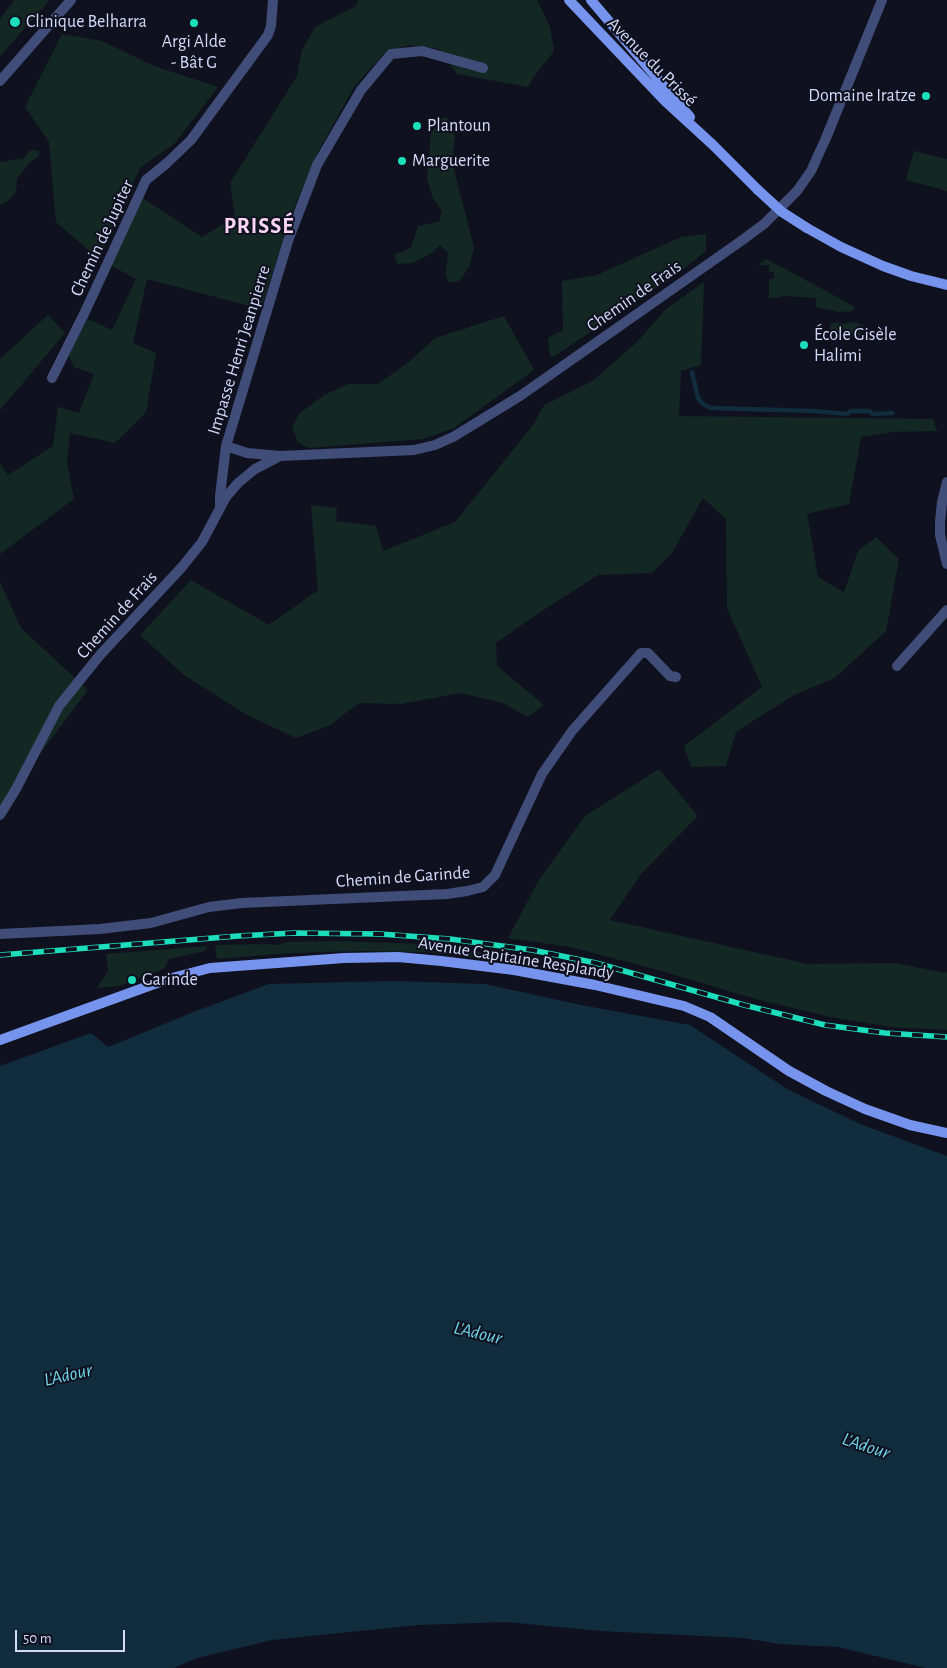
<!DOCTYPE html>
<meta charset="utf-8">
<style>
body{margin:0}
#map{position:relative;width:947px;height:1668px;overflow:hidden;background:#10111f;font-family:"Alegreya Sans",sans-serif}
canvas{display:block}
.scale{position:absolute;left:15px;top:1630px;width:110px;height:22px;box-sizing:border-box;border:2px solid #d3d9f9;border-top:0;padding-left:6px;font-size:15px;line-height:18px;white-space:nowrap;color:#d3d9f9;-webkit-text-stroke:4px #10111f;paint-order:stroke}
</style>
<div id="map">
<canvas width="947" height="1668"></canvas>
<div class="scale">50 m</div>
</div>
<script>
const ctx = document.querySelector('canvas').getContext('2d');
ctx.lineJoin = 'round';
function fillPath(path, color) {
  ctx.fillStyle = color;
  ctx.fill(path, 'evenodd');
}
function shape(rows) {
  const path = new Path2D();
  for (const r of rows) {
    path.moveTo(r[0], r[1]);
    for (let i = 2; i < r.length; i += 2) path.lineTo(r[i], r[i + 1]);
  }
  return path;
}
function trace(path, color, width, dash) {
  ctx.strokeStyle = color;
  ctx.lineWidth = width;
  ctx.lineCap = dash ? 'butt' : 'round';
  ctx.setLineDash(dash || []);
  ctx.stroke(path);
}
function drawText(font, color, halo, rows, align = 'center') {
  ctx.font = font + ' "Alegreya Sans",sans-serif';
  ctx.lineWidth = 4;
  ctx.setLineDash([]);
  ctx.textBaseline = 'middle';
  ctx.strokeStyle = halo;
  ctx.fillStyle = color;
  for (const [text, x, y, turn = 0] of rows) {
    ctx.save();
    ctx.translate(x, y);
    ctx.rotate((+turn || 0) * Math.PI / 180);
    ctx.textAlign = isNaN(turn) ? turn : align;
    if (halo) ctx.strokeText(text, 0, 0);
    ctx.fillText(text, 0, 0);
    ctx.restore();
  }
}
const green = shape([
 [14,0,50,0,0,56,0,19],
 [358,0,537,0,550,27,554,51,535,75,528,87,457,74,439,49,411,45,387,50,354,87,318,152,290,217,261,309,147,279,133,343,156,353,146,412,115,443,70,433,67,463,74,499,0,554,0,463,8,475,53,446,58,407,79,413,94,374,74,367,68,354,88,319,112,330,136,279,110,265,141,197,202,237,235,217,230,183,297,76,302,50,315,27,356,6],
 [62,34,102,41,154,66,218,87,175,143,140,168,99,259,56,222,49,142,25,107],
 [447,117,455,136,452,162,474,247,470,265,459,282,448,282,446,274,448,253,440,245,432,253,413,263,398,264,394,255,411,248,418,226,439,222,442,211,433,198,427,179,431,134,438,120],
 [36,150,40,152,38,157,29,163,17,179,16,192,8,201,0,205,0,162,24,158,29,151],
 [914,151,947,159,947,191,906,180],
 [706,234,706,251,680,272,553,357,550,356,548,338,563,330,562,281,597,275,681,237],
 [766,259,808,281,855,307,853,311,839,312,816,307,816,298,781,296,780,298,769,298,769,279,774,279,774,272,769,272,769,265,758,265],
 [704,282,701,365,681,371,679,416,933,419,937,431,893,432,861,437,849,504,807,514,818,577,844,592,858,551,876,537,899,559,886,631,835,678,794,695,736,732,726,766,691,767,684,746,762,687,727,608,726,519,703,498,672,553,652,573,598,575,539,613,496,643,497,666,544,705,528,717,503,703,460,693,401,704,359,703,330,725,296,738,247,715,184,675,140,635,191,580,269,625,318,590,311,505,337,508,336,521,376,526,383,551,455,522,533,425,544,405,594,380,637,342,666,309],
 [48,315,65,333,0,410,0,359],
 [504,316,534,370,454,428,423,439,308,448,298,442,292,427,300,413,324,395,348,384,378,384,410,361,435,338],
 [836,322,843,324,855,322,866,327,865,338,830,337,830,324],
 [0,582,21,628,88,690,0,807],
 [659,769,698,816,641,874,610,920,808,964,895,963,945,973,947,972,947,1030,891,1027,830,1017,759,1000,651,968,570,947,508,938,539,880,585,816],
 [337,941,426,944,481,952,480,958,427,952,362,951,290,953,217,959,215,945,267,944,277,945,287,942],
 [208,946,205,951,169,959,164,969,119,986,97,988,108,971,106,954]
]);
const water = shape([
 [394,981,485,984,581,1005,690,1025,787,1089,860,1124,947,1156,947,1668,926,1668,838,1647,780,1644,743,1638,601,1631,506,1622,418,1625,272,1640,197,1658,174,1668,0,1668,0,1066,91,1033,108,1047,196,1011,269,984]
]);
const stream = shape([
 [692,372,698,398,703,404,711,408,813,411,847,414,851,411,869,411,873,414,892,413]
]);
const minor = shape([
 [0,81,71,0],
 [52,378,84,314,146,180,167,163,191,140,268,35,271,26,273,0],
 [226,446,247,453,280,456,414,450,435,445,453,437,520,396,741,241,764,224,797,191,811,171,826,138,882,0],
 [947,482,942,502,940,522,940,535,947,564],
 [220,508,220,496,226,446,288,241,317,165,361,90,391,54,422,51,483,68],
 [897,666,947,610],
 [0,815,16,789,59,706,100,655,182,567,202,542,226,497,238,483,255,469,280,456],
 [0,934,100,929,151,923,209,907,242,903,447,894,467,891,483,887,495,875,542,774,572,731,641,653,648,653,670,676,676,677]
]);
const secondary = shape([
 [569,0,665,101,713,145,758,190],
 [591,0,690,117],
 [807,228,841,247,883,266,911,276,947,285],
 [0,1040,168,979,210,968,344,958,398,957,441,961,514,970,595,985,684,1006,710,1017,789,1071,826,1091,865,1109,910,1125,947,1133]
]);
const rail = shape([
 [0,955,238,936,294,933,380,934,450,939,532,950,596,963,744,1005,825,1025,885,1033,947,1037]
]);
const secondaryBridge = shape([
 [758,190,782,212,807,228]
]);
const markers = [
 [15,22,6,"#1cddbc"],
 [194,23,5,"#1cddbc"],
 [926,96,5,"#1cddbc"],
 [417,126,5,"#1cddbc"],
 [402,161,5,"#1cddbc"],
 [804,345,5,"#1cddbc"],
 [132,980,5,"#1cddbc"]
];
const poiNames = [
 ["Clinique Belharra",26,22],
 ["Argi Alde",194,42,"center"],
 ["- Bât G",194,63,"center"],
 ["Domaine Iratze",916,96,"right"],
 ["Plantoun",427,126],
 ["Marguerite",412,161],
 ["École Gisèle",814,335],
 ["Halimi",814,356],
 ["Garinde",142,980]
];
const streetNames = [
 ["Avenue du Prissé",652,62,45],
 ["Chemin de Jupiter",102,238,-65],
 ["Chemin de Frais",634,296,-35],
 ["Impasse Henri Jeanpierre",239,350,-73],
 ["Chemin de Frais",117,615,-48],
 ["Chemin de Garinde",403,877,-4],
 ["Avenue Capitaine Resplandy",516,958,9]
];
const waterNames = [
 ["L'Adour",478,1333,13],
 ["L'Adour",68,1375,-13],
 ["L'Adour",866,1446,18]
];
const districtNames = [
 ["PRISSÉ",259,226]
];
fillPath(green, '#132822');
fillPath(water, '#112d3d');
trace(stream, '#112d3d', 4.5);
trace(minor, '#404d78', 10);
trace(secondary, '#7694ee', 10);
trace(rail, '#1cddbc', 5.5);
trace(rail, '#10111f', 4, [11]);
trace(secondaryBridge, '#7694ee', 10);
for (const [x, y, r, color] of markers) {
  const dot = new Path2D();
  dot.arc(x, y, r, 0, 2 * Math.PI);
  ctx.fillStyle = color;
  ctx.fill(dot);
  trace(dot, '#10111f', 2);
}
drawText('18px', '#d3d9f9', '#10111f', poiNames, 'left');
drawText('18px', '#d3d9f9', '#10111f', streetNames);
drawText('italic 19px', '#6ed5ed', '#10111f', waterNames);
ctx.letterSpacing = '1px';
drawText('bold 22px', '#fad5f6', '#10111f', districtNames);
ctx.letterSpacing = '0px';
</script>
